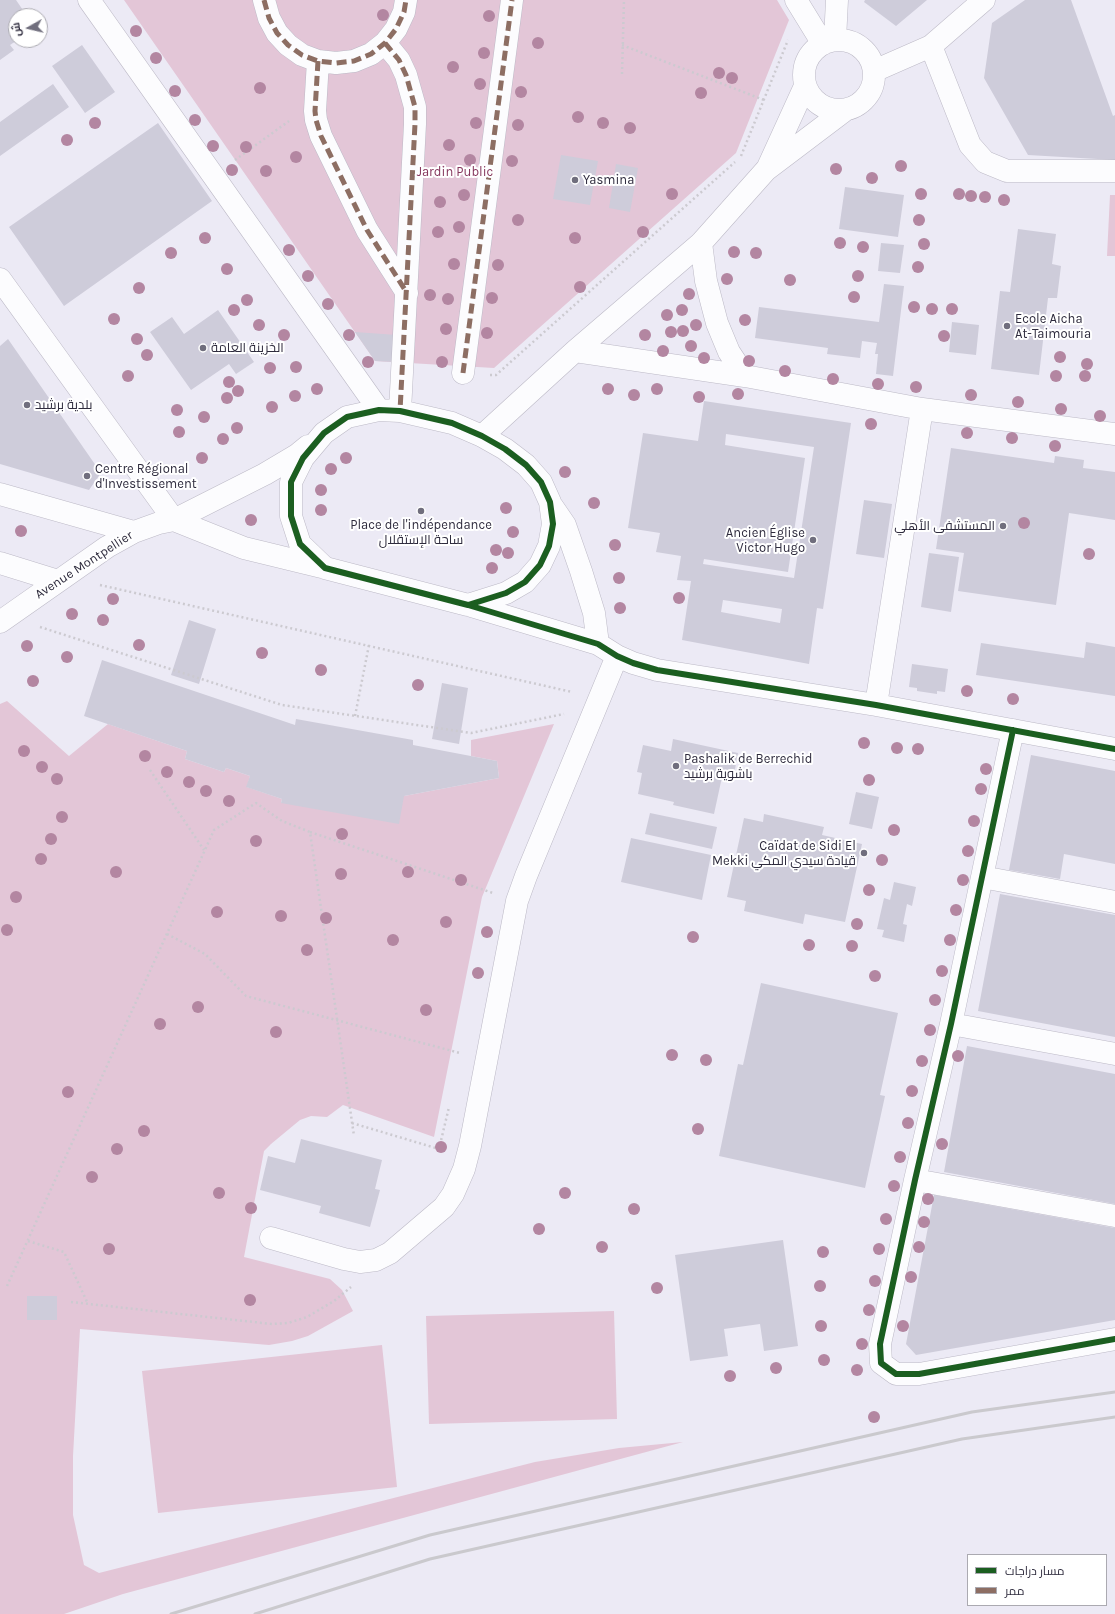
<!DOCTYPE html>
<meta charset="utf-8">
<style>
body{margin:0}
#map{position:relative;width:1115px;height:1614px;overflow:hidden;background:#eceaf5;font-family:Karla,Cairo,sans-serif}
canvas{display:block}
.legend{position:absolute;left:967px;top:1554px;width:140px;height:52px;box-sizing:border-box;background:#fff;border:1px solid #abaab1;margin:0;padding:5px 7px;list-style:none;font-size:12px;color:#2e2b3d}
.legend li{display:flex;align-items:center;gap:8px;height:20px}
.legend b{width:20px;border:1px solid #abaab1}
.north{position:absolute;left:8px;top:8px;width:40px;height:40px;box-sizing:border-box;background:#fff;border:1px solid #abaab1;border-radius:50%;rotate:262deg;font-size:11px;font-weight:700;line-height:16px;text-align:center;color:#2e2b3d}
.north::after{content:'';display:block;margin:auto;width:14px;height:18px;background:#706e7d;clip-path:polygon(50% 0,100% 100%,50% 72%,0 100%)}
</style>
<div id="map">
<canvas width="1115" height="1614"></canvas>
<ul class="legend">
<li><b style="height:5px;background:#1b5e20"></b>مسار دراجات</li>
<li><b style="height:5px;background:#8d6e63"></b>ممر</li>
</ul>
<div class="north">ش</div>
</div>
<script>
const ctx = document.querySelector('canvas').getContext('2d');
ctx.lineJoin = 'round';
function fillPath(path, color) {
  ctx.fillStyle = color;
  ctx.fill(path, 'evenodd');
}
function shape(rows) {
  const path = new Path2D();
  for (const r of rows) {
    if (r.length === 3) {
      path.moveTo(r[0] + r[2], r[1]);
      path.arc(r[0], r[1], r[2], 0, 2 * Math.PI);
      continue;
    }
    path.moveTo(r[0], r[1]);
    for (let i = 2; i < r.length; i += 2) path.lineTo(r[i], r[i + 1]);
  }
  return path;
}
function trace(path, color, width, dash) {
  ctx.strokeStyle = color;
  ctx.lineWidth = width;
  ctx.lineCap = dash ? 'butt' : 'round';
  ctx.setLineDash(dash || []);
  ctx.stroke(path);
}
function drawText(font, color, halo, rows, align = 'center') {
  ctx.font = font + ' Karla,Cairo,sans-serif';
  ctx.lineWidth = 4;
  ctx.setLineDash([]);
  ctx.textBaseline = 'middle';
  ctx.strokeStyle = halo;
  ctx.fillStyle = color;
  for (const [text, x, y, turn = 0] of rows) {
    ctx.save();
    ctx.translate(x, y);
    ctx.rotate((+turn || 0) * Math.PI / 180);
    ctx.textAlign = isNaN(turn) ? turn : align;
    if (halo) ctx.strokeText(text, 0, 0);
    ctx.fillText(text, 0, 0);
    ctx.restore();
  }
}
const green = shape([
 [124,0,777,0,789,20,736,153,494,368,375,361],
 [1110,195,1115,195,1115,256,1107,256],
 [7,701,69,756,108,724,187,751,185,759,224,772,226,768,250,776,247,787,282,799,281,803,404,796,499,778,497,761,471,756,471,740,554,724,482,897,434,1137,343,1105,327,1117,311,1116,300,1120,271,1144,264,1151,244,1257,330,1279,342,1290,353,1311,308,1336,292,1341,269,1345,80,1329,73,1456,73,1515,84,1565,99,1573,535,1462,619,1448,683,1442,123,1594,64,1614,0,1614,0,704],
 [614,1311,617,1419,429,1424,426,1316],
 [382,1345,397,1487,158,1513,142,1371]
]);
const building = shape([
 [0,0,16,0,27,16,16,16,16,41,10,45,14,50,0,60],
 [865,0,927,0,896,26,864,2],
 [1025,0,1071,0,1113,116,1115,115,1115,160,1028,155,984,78,992,23],
 [82,45,115,92,85,113,52,66],
 [53,84,69,107,0,156,0,122],
 [158,123,212,201,64,306,9,227],
 [561,155,598,161,590,205,553,199],
 [616,164,638,168,630,212,609,208],
 [845,187,904,195,898,237,839,229],
 [1018,229,1056,234,1052,264,1061,266,1057,298,1048,298,1039,375,991,369,1000,291,1010,292],
 [881,243,904,245,900,273,878,271],
 [884,284,904,286,893,376,876,374,878,354,875,354,877,343,862,341,860,358,827,354,828,348,755,338,759,307,879,322],
 [218,310,254,362,236,374,229,364,191,390,150,332,172,317,184,334],
 [952,322,979,325,976,355,949,352],
 [355,332,397,335,395,362,375,361],
 [8,339,101,473,89,490,0,464,0,346],
 [704,401,851,423,823,609,817,608,809,664,682,640,691,581,677,580,681,556,656,552,660,533,628,528,643,433,698,441],
 [726,434,814,447,794,578,703,564,704,559,788,572,805,458,725,445],
 [723,600,782,609,780,623,721,612],
 [951,448,1054,463,1055,456,1084,460,1083,468,1115,472,1115,520,1069,513,1056,605,958,591,964,553,936,549],
 [864,500,892,504,884,558,856,554],
 [929,553,959,557,951,612,921,607],
 [189,620,216,629,199,684,171,675],
 [1086,642,1115,647,1115,696,976,675,981,643,1084,658],
 [102,660,295,725,296,719,413,740,413,745,497,761,499,778,404,796,399,824,281,803,282,799,246,787,250,776,226,768,224,772,185,759,187,751,84,716],
 [912,664,948,669,945,692,937,691,937,694,917,691,917,688,909,687],
 [442,683,468,688,459,744,432,739],
 [673,739,738,753,733,780,722,777,714,814,673,805,674,802,638,794,642,773,637,772,643,745,671,751],
 [1031,755,1115,771,1115,864,1064,854,1060,879,1009,870],
 [856,792,879,797,872,829,849,824],
 [650,813,717,827,712,849,645,834],
 [764,814,824,827,822,835,862,844,845,922,805,914,803,924,744,911,746,901,727,897,744,818,763,822],
 [631,838,711,855,702,900,621,882],
 [894,882,916,887,912,906,907,904,903,924,907,925,904,942,882,937,884,930,877,929,884,898,890,900],
 [1000,894,1115,915,1115,1037,978,1011],
 [761,983,898,1013,880,1095,885,1096,865,1188,719,1156,738,1064,743,1065],
 [967,1046,1115,1074,1115,1204,944,1172],
 [301,1139,382,1160,375,1189,380,1190,370,1227,319,1213,321,1206,260,1190,268,1156,295,1163],
 [934,1195,1115,1228,1115,1320,916,1355,906,1344],
 [783,1240,798,1346,764,1351,760,1324,724,1329,728,1356,690,1361,675,1255],
 [27,1296,57,1296,57,1320,27,1320]
]);
const path = shape([
 [622,45,764,100],
 [622,74,624,0],
 [741,156,788,40],
 [235,160,289,121],
 [490,375,496,375,735,162],
 [100,585,572,692],
 [40,627,282,705,471,733,564,714],
 [355,716,369,645],
 [150,770,204,850],
 [310,832,493,893],
 [167,934,205,954,246,996,460,1053],
 [352,1123,439,1149,449,1107],
 [28,1241,64,1252,88,1304],
 [7,1286,214,830,256,803,282,821,310,832,354,1136],
 [71,1302,272,1324,288,1323,307,1317,334,1301,351,1287]
]);
const street = shape([
 [89,0,379,410],
 [264,0,269,18,277,33,288,45,302,55,318,61,336,63,354,61,371,54,385,43,396,29,404,12,406,0],
 [796,0,823,44],
 [839,75,35],
 [835,40,837,0],
 [385,43,399,60,406,75,415,107,415,124,400,411],
 [931,46,970,145,985,162,1007,171,1115,171],
 [318,61,315,111,316,120,321,136,367,230,407,293],
 [874,71,931,46,984,0],
 [768,167,805,86],
 [701,243,706,281,717,323,729,352,745,376],
 [0,279,174,520,244,548,322,567],
 [575,351,745,376,922,409,1115,434],
 [463,373,512,0],
 [482,436,575,351,701,243,766,170,844,111],
 [0,494,134,532],
 [552,506,565,525,581,571,594,613,598,644],
 [0,563,58,581],
 [468,605,506,593,525,582,540,565,549,546,553,524,550,502,541,482,526,465,505,449,482,436,452,423,400,411,379,410,347,417,324,433,303,458,291,482,291,516,300,544,325,568,468,605,598,644,617,656,633,663,657,670,876,705,1115,749],
 [0,622,107,547,134,532,159,523,174,520,265,474,297,455,308,446],
 [876,705,922,409],
 [1013,730,951,1024,915,1180,880,1344,881,1363,896,1374,919,1374,1115,1339],
 [982,877,1115,902],
 [951,1024,1115,1054],
 [915,1180,1115,1216],
 [271,1238,344,1259,360,1262,376,1260,390,1253,444,1207,453,1194,464,1169,470,1146,517,901,526,876,617,656]
]);
const rail = shape([
 [171,1614,430,1535,972,1412,1115,1392],
 [255,1614,430,1559,962,1439,1115,1417]
]);
const quiet = shape([
 [264,0,269,18,277,33,288,45,302,55,318,61,336,63,354,61,371,54,385,43,396,29,404,12,406,0],
 [385,43,399,60,406,75,415,107,415,124,400,411],
 [318,61,315,111,316,120,321,136,367,230,407,293],
 [463,373,512,0]
]);
const cycleway = shape([
 [468,605,506,593,525,582,540,565,549,546,553,524,550,502,541,482,526,465,505,449,482,436,452,423,400,411,379,410,347,417,324,433,303,458,291,482,291,516,300,544,325,568,468,605,598,644,617,656,633,663,657,670,876,705,1115,749],
 [1013,730,951,1024,915,1180,880,1344,881,1363,896,1374,919,1374,1115,1339]
]);
const trees = [
 [383,15],
 [489,16],
 [136,31],
 [538,43],
 [484,53],
 [156,58],
 [453,67],
 [719,73],
 [732,78],
 [480,84],
 [260,88],
 [175,91],
 [521,92],
 [701,93],
 [578,117],
 [195,120],
 [95,123],
 [476,123],
 [603,123],
 [518,125],
 [630,128],
 [67,140],
 [449,145],
 [213,146],
 [246,147],
 [296,157],
 [470,160],
 [512,161],
 [901,166],
 [836,169],
 [232,170],
 [266,171],
 [872,178],
 [672,194],
 [921,194],
 [959,194],
 [464,195],
 [971,196],
 [985,197],
 [1004,200],
 [440,202],
 [518,220],
 [919,220],
 [459,227],
 [438,232],
 [643,232],
 [205,238],
 [575,238],
 [840,243],
 [924,244],
 [863,247],
 [289,250],
 [734,252],
 [171,253],
 [756,253],
 [454,264],
 [498,265],
 [918,267],
 [227,269],
 [308,276],
 [858,276],
 [727,279],
 [790,280],
 [580,287],
 [139,288],
 [689,294],
 [430,295],
 [854,297],
 [492,298],
 [448,299],
 [247,300],
 [328,304],
 [914,307],
 [932,309],
 [952,309],
 [234,310],
 [682,310],
 [667,315],
 [114,319],
 [745,320],
 [259,325],
 [696,325],
 [446,329],
 [683,331],
 [671,332],
 [487,333],
 [284,335],
 [349,335],
 [645,335],
 [944,336],
 [137,339],
 [691,346],
 [663,351],
 [147,355],
 [1060,357],
 [704,358],
 [749,361],
 [368,362],
 [442,362],
 [1087,364],
 [296,367],
 [270,368],
 [785,371],
 [128,376],
 [1056,376],
 [1085,376],
 [833,379],
 [229,382],
 [878,384],
 [916,387],
 [317,389],
 [608,389],
 [657,389],
 [238,391],
 [738,394],
 [634,395],
 [971,395],
 [295,396],
 [699,397],
 [227,398],
 [1018,402],
 [272,407],
 [1061,409],
 [177,410],
 [1100,416],
 [204,417],
 [871,424],
 [237,428],
 [179,432],
 [967,433],
 [1012,438],
 [223,439],
 [1055,446],
 [202,458],
 [346,458],
 [331,469],
 [565,472],
 [321,490],
 [594,503],
 [506,508],
 [321,510],
 [251,520],
 [1024,523],
 [21,531],
 [513,532],
 [615,545],
 [496,550],
 [508,553],
 [1089,554],
 [492,568],
 [619,578],
 [679,598],
 [113,599],
 [620,608],
 [72,614],
 [103,620],
 [139,645],
 [27,646],
 [262,653],
 [67,657],
 [321,670],
 [33,681],
 [418,685],
 [967,691],
 [1013,699],
 [864,743],
 [897,748],
 [918,749],
 [24,751],
 [145,756],
 [42,767],
 [986,769],
 [167,772],
 [57,779],
 [869,780],
 [189,782],
 [981,789],
 [206,791],
 [229,801],
 [62,817],
 [974,821],
 [894,830],
 [342,834],
 [51,839],
 [256,841],
 [968,851],
 [41,859],
 [882,860],
 [116,872],
 [408,872],
 [341,874],
 [461,880],
 [963,880],
 [869,890],
 [16,897],
 [956,910],
 [217,912],
 [281,916],
 [326,918],
 [446,922],
 [857,924],
 [7,930],
 [487,932],
 [693,937],
 [393,940],
 [950,940],
 [809,945],
 [852,946],
 [307,950],
 [942,971],
 [478,973],
 [875,976],
 [935,1000],
 [198,1007],
 [426,1010],
 [160,1024],
 [930,1030],
 [276,1032],
 [672,1055],
 [958,1056],
 [706,1060],
 [922,1061],
 [912,1091],
 [68,1092],
 [908,1123],
 [698,1129],
 [144,1131],
 [942,1144],
 [441,1147],
 [117,1149],
 [900,1157],
 [92,1177],
 [894,1186],
 [219,1193],
 [565,1193],
 [928,1199],
 [251,1208],
 [634,1209],
 [886,1219],
 [924,1222],
 [539,1229],
 [602,1247],
 [919,1247],
 [109,1249],
 [879,1249],
 [823,1252],
 [911,1277],
 [875,1281],
 [820,1286],
 [657,1288],
 [250,1300],
 [869,1310],
 [821,1326],
 [903,1326],
 [862,1344],
 [824,1360],
 [776,1368],
 [857,1370],
 [730,1376],
 [874,1417]
];
const markers = [
 [575,180,4,"#706e7d"],
 [1007,326,4,"#706e7d"],
 [203,348,4,"#706e7d"],
 [27,405,4,"#706e7d"],
 [87,476,4,"#706e7d"],
 [421,511,4,"#706e7d"],
 [1003,526,4,"#706e7d"],
 [813,540,4,"#706e7d"],
 [676,766,4,"#706e7d"],
 [864,853,4,"#706e7d"]
];
const parkNames = [
 ["Jardin Public",455,172]
];
const poiNames = [
 ["Yasmina",583,180],
 ["Ecole Aicha",1015,319],
 ["At-Taimouria",1015,334],
 ["الخزينة العامة",211,348],
 ["بلدية برشيد",35,405],
 ["Centre Régional",95,469],
 ["d'Investissement",95,484],
 ["Place de l'indépendance",421,525,"center"],
 ["ساحة الإستقلال",421,540,"center"],
 ["المستشفى الأهلي",995,526,"right"],
 ["Ancien Église",805,533,"right"],
 ["Victor Hugo",805,548,"right"],
 ["Pashalik de Berrechid",684,759],
 ["باشوية برشيد",684,774],
 ["Caïdat de Sidi El",856,846,"right"],
 ["Mekki قيادة سيدي المكي",856,861,"right"]
];
const streetNames = [
 ["Avenue Montpellier",84,565,-33]
];
fillPath(green, '#e3c6d7');
fillPath(building, '#ceccda');
trace(street, '#bcb9c6', 23);
trace(path, '#cccad0', 2.5, [2, 3]);
trace(street, '#fcfcfe', 22);
trace(rail, '#cac9cd', 3);
trace(quiet, '#8d6e63', 5, [10, 5]);
trace(cycleway, '#1b5e20', 6);
ctx.fillStyle = '#b386a1';
for (const [x, y] of trees) {
  ctx.beginPath();
  ctx.arc(x, y, 6, 0, 2 * Math.PI);
  ctx.fill();
}
for (const [x, y, r, color] of markers) {
  const dot = new Path2D();
  dot.arc(x, y, r, 0, 2 * Math.PI);
  ctx.fillStyle = color;
  ctx.fill(dot);
  trace(dot, '#fff', 1.5);
}
drawText('13px', '#85355c', '#fff', parkNames);
drawText('13px', '#2e2b3d', '#fff', poiNames, 'left');
drawText('13px', '#2e2b3d', '#fff', streetNames);
</script>
